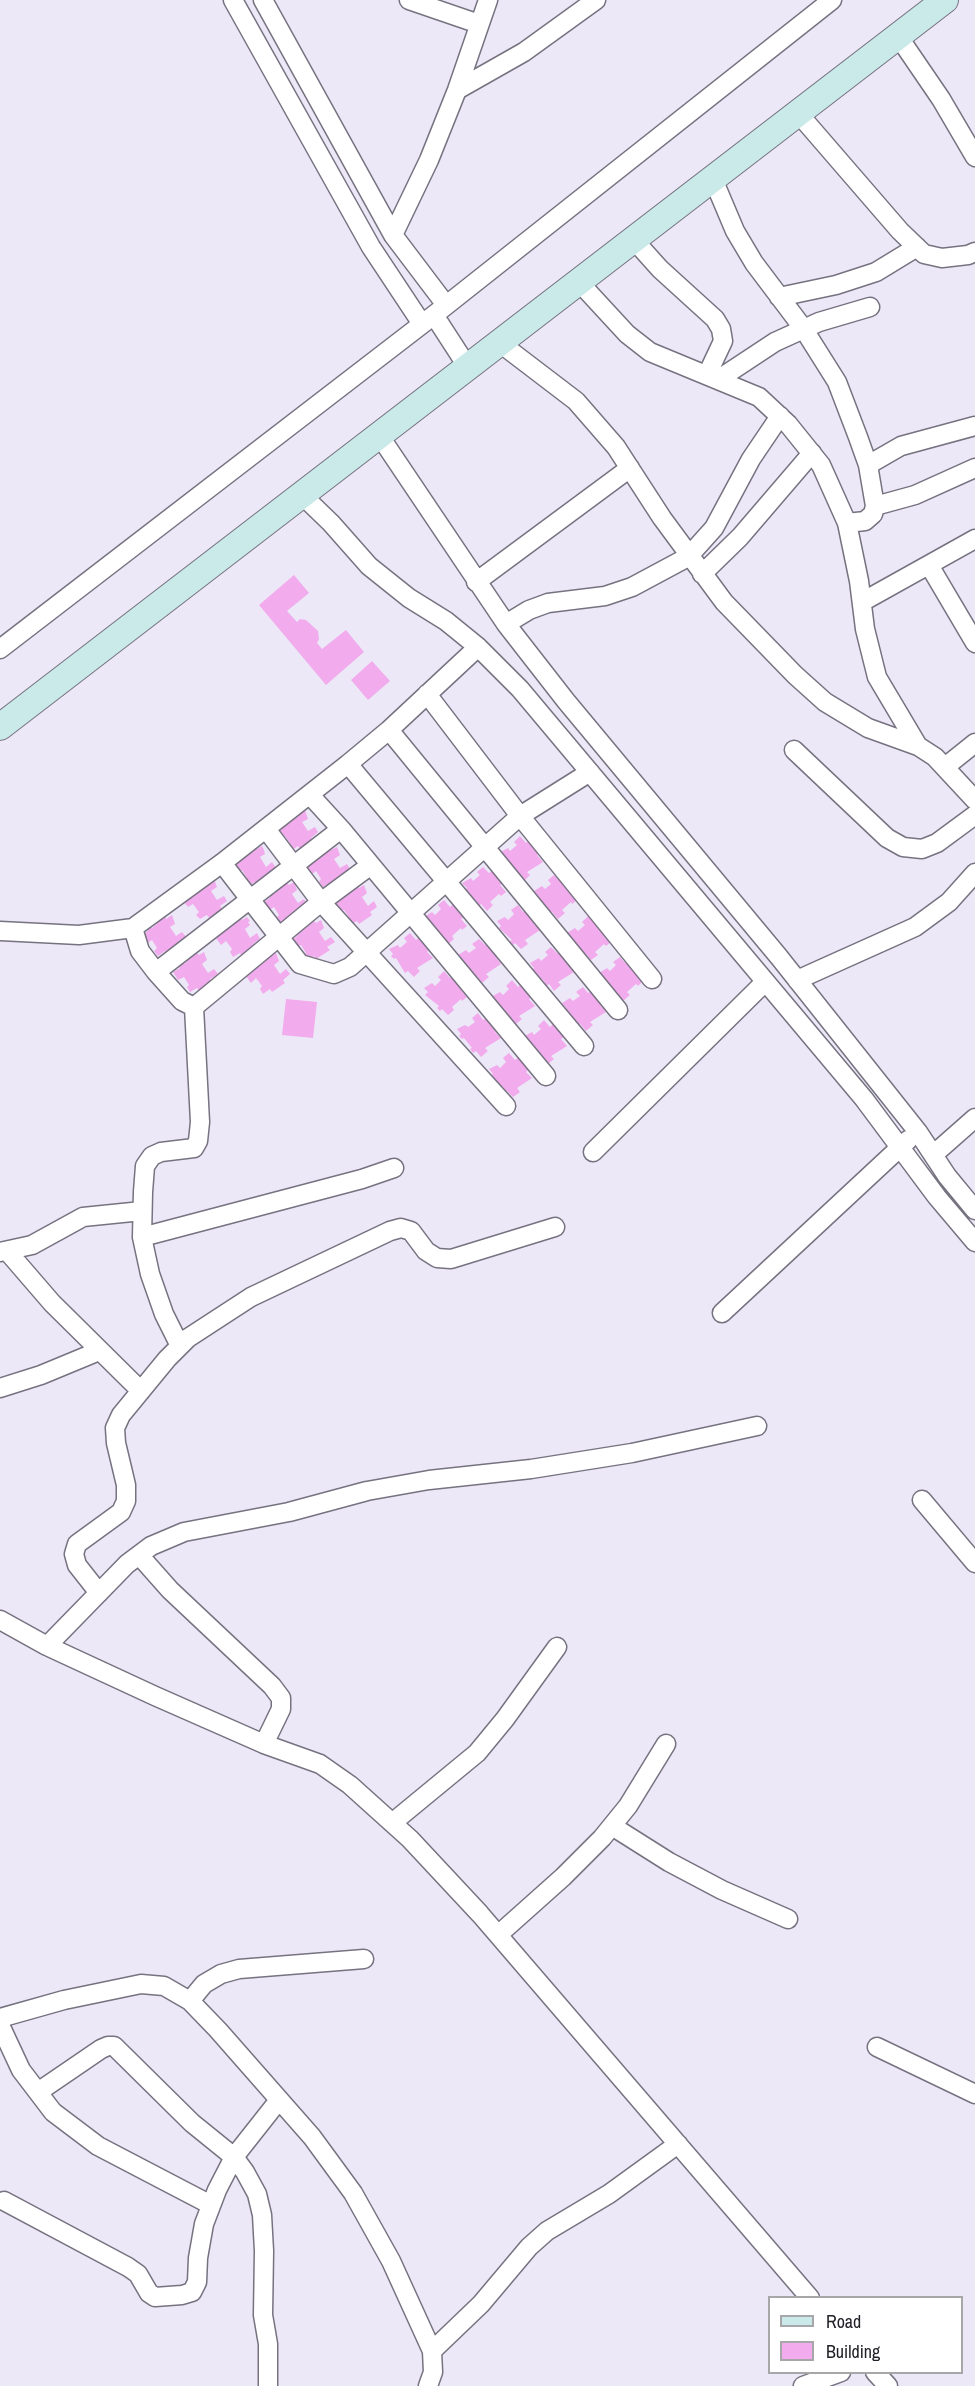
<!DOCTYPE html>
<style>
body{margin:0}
#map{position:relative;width:975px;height:2386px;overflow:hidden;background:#ece8f7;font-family:"Archivo Narrow",sans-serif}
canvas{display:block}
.legend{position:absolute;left:768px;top:2296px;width:195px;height:78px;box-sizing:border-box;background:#fff;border:2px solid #a7a6a9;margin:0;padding:8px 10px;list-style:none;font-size:18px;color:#232127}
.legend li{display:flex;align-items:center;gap:12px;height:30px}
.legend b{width:30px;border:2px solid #a7a6a9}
</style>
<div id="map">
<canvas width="975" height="2386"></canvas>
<ul class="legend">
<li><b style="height:8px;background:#c9eae8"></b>Road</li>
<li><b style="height:16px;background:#f2abed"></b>Building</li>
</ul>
</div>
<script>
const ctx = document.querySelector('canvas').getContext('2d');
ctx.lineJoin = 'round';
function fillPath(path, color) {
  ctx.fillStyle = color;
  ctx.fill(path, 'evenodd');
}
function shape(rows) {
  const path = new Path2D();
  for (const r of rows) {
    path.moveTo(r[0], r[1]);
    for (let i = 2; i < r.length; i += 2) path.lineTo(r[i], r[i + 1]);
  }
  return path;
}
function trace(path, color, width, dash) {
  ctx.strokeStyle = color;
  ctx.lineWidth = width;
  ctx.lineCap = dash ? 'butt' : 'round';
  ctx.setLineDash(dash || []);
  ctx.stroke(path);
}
const building = shape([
 [294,575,309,593,287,611,297,622,300,619,306,620,318,631,319,639,317,643,322,649,346,630,364,652,326,685,259,605],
 [372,661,390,681,368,700,351,680],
 [305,810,308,819,302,822,308,831,315,827,318,832,311,838,313,841,300,849,298,846,291,851,287,846,290,843,284,835,279,839,273,831,298,811,299,814],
 [520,836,526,843,529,840,540,853,537,855,543,862,527,872,530,875,524,881,499,853,508,848,510,851,517,845,514,842],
 [255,846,257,849,262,846,264,850,265,854,260,857,266,867,272,862,276,868,268,873,270,876,257,885,255,882,248,886,245,881,247,878,242,870,236,874,231,866],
 [337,847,340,855,334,859,340,868,347,864,350,869,342,874,345,877,332,886,330,883,323,887,319,882,321,879,316,871,311,875,305,867,313,863,311,860,316,859,329,848,331,850],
 [483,867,489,873,492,871,503,883,500,885,506,892,501,896,499,894,490,902,493,905,487,911,481,904,479,906,476,903,477,902,464,890,467,888,462,883,471,878,473,881,480,875,477,872],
 [554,875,560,881,563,879,577,900,572,904,571,902,562,910,565,913,558,919,552,912,550,914,547,911,549,910,536,898,538,896,534,891,542,886,545,889,551,884,548,880],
 [214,879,217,887,211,891,217,900,224,896,227,901,220,906,222,909,209,918,207,915,200,919,196,915,199,912,193,904,188,907,182,900],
 [294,882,297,890,292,894,298,903,304,899,307,904,289,921,287,918,280,922,277,917,279,915,274,907,268,911,263,903,270,898,268,895,272,892,274,894,287,883,289,885],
 [364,885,367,893,362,897,368,906,374,901,377,907,370,912,372,915,359,924,357,921,350,925,347,920,349,917,344,910,338,913,333,905,340,900,338,898,342,895,344,897,357,886,359,888],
 [444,900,450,907,453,904,464,917,461,919,467,926,462,930,461,928,452,936,454,939,448,944,424,917,432,912,435,915,441,909,438,905],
 [518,905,523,912,527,909,537,921,534,924,540,930,525,940,528,944,521,949,515,943,513,945,510,941,512,940,499,928,501,926,497,921,505,917,508,920,514,914,511,910],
 [172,915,175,924,170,927,176,936,182,932,186,937,178,942,180,946,167,954,165,951,158,956,154,951,157,948,152,940,146,944,140,936,148,931,146,928,150,926,152,928,165,916,166,919],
 [588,916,594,923,597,921,607,933,605,935,611,942,606,946,604,944,595,952,598,955,591,960,586,954,583,956,580,953,582,951,569,939,571,937,567,933,575,928,578,931,585,925,582,922],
 [240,917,242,920,247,917,250,921,248,922,250,925,245,929,250,938,257,933,260,939,253,944,255,947,242,956,240,953,233,957,230,952,232,949,226,941,221,945,215,937,223,932,221,930,226,929],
 [321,920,324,928,319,932,325,941,331,937,335,942,327,947,330,950,316,959,314,956,307,960,304,955,306,953,301,945,295,948,290,941,297,936,296,933,300,930,301,932,314,921,316,923],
 [410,933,416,940,419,937,429,949,427,952,433,958,417,968,420,971,414,977,408,971,405,973,396,958,394,959,391,956,393,954,389,949,398,945,400,948,407,942,404,938],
 [479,939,485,945,487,943,498,955,496,957,501,964,486,974,489,977,482,983,477,976,474,978,471,975,473,974,460,962,462,960,458,955,466,950,469,953,476,948,472,944],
 [551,947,557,953,560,951,570,963,568,965,574,972,558,982,561,985,554,991,549,984,546,986,543,983,545,982,532,970,534,968,530,963,539,958,541,961,548,955,545,952],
 [204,952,207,960,202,964,208,973,214,969,218,974,210,979,212,982,199,991,197,988,190,992,187,987,189,985,184,977,178,980,173,972,180,968,178,965,182,962,184,964,197,953,199,955],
 [276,953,279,961,274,965,280,974,286,969,290,974,283,980,285,983,272,992,270,989,263,994,260,989,262,986,256,978,251,983,245,975,269,954,270,957],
 [620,957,625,963,628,961,639,973,636,975,642,982,638,986,636,984,627,992,630,995,623,1001,617,994,615,996,599,973,607,968,610,971,616,965,613,962],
 [444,971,450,978,453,975,464,988,461,990,467,997,462,1001,461,999,452,1007,454,1010,448,1015,442,1009,440,1011,437,1008,439,1006,425,995,428,992,424,988,432,983,435,986,441,980,438,977],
 [512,980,518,987,521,984,532,997,529,999,535,1006,519,1016,522,1019,516,1024,510,1018,508,1020,491,997,500,992,503,995,509,989,506,986],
 [583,987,588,993,592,991,602,1003,600,1005,606,1012,590,1022,593,1025,586,1031,580,1024,578,1027,575,1023,577,1022,564,1010,566,1008,562,1003,570,998,573,1001,580,996,576,992],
 [286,999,317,1002,313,1038,282,1035],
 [478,1013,483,1020,487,1017,497,1029,495,1032,501,1038,485,1048,488,1051,481,1057,476,1051,473,1053,470,1049,472,1048,464,1038,462,1039,459,1036,461,1034,457,1029,465,1025,468,1027,475,1022,472,1018],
 [544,1020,550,1027,553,1024,564,1037,561,1039,567,1046,551,1056,554,1059,548,1064,523,1037,532,1032,534,1035,541,1029,538,1026],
 [509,1053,515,1060,519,1057,529,1069,526,1072,532,1078,517,1088,520,1092,513,1097,507,1091,505,1093,502,1089,504,1088,490,1076,493,1074,489,1069,497,1065,500,1068,506,1062,503,1058]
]);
const street = shape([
 [233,0,371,247,422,324],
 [263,0,393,235,446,305],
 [409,0,479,24],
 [898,36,941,99,975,157],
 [457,90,524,52,596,0],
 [798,113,900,231,924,254,942,258,968,255,975,252],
 [713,179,735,231,754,263,803,328,837,382,858,437,868,465,875,506,873,514,865,521,847,523],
 [393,235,429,160,457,90,488,0],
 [634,240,660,269,715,319,721,329,723,341,707,375],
 [579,282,627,334,650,352,759,397,788,424,821,465,847,523,859,581,865,629,877,677,918,746],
 [779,297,836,285,876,272,917,247],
 [434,315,467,366],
 [500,343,576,401,616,447,662,518,724,602,795,675,825,702,868,728,918,746,935,757,975,800],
 [719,379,775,342,819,322,870,307],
 [379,435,506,624,566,701,779,957,918,1132,947,1176,975,1210],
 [868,465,901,446,975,426],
 [302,495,331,523,369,566,409,598,446,621,478,647,520,689,864,1099,937,1197,975,1242],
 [875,506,915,495,975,468],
 [929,565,975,643],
 [702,574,740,537,812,453],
 [476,582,630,468],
 [862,602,975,539],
 [506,624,529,610,548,603,605,596,632,587,688,557,714,528,751,459,780,416],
 [0,649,434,315,832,0],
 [427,694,520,816,652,979],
 [389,730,618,1010],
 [794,750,887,838,903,847,922,849,937,843,975,815],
 [348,764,584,1046],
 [945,767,975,743],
 [310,795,341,829,546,1076],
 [266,829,321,902,506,1106],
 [222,863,300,964,334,974,350,967,520,816,590,772],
 [133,928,140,951,156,972,182,1001,194,1007,321,902,371,865],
 [0,931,79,935,133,928,222,863,348,764,389,730,478,647],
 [156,972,341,829],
 [797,980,915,927,949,902,975,873],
 [593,1152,765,982],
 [933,1155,975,1118],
 [142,1237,362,1179,394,1168],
 [0,1252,32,1245,83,1217,142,1211],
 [8,1252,52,1303,141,1391],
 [722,1313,908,1140],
 [180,1346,164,1314,150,1274,142,1237,143,1192,145,1166,152,1156,161,1152,194,1148,198,1141,200,1122,194,1007],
 [0,1388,41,1375,99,1351],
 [922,1500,975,1563],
 [139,1555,170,1590,272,1686,281,1698,281,1709,264,1744],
 [99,1593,77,1565,74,1554,77,1544,121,1512,126,1501,126,1485,116,1443,115,1428,121,1415,167,1359,188,1338,251,1297,390,1231,401,1228,411,1231,426,1251,437,1258,451,1259,555,1227],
 [0,1620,47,1646,155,1696,264,1744,320,1764,350,1785,410,1839,480,1914,810,2298],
 [47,1646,127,1564,151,1546,184,1532,289,1512,367,1491,429,1480,531,1469,632,1453,757,1426],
 [392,1823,477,1753,505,1719,557,1647],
 [612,1826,669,1862,722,1890,788,1919],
 [498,1935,563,1877,602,1838,628,1806,666,1744],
 [190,2001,204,1984,221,1974,239,1969,364,1959],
 [0,2018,64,2000,141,1984,164,1986,190,2001,218,2030,312,2137,353,2193,391,2261,432,2351,433,2372,428,2386],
 [0,2025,21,2070,53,2112,98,2146,211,2205],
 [877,2047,975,2094],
 [38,2092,101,2049,108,2046,114,2046,192,2123,234,2157,245,2172,257,2194,262,2215,264,2251,263,2315,268,2344,268,2386],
 [4,2201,128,2267,138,2274,149,2293,155,2297,182,2295,192,2292,197,2282,198,2258,204,2224,217,2190,234,2157,279,2100],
 [432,2351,481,2304,529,2247,547,2231,609,2194,678,2144],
 [875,2372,888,2386],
 [803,2386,841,2372]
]);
const secondary = shape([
 [0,727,945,0]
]);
fillPath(building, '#f2abed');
trace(street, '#767280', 21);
trace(secondary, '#767280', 28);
trace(street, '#fff', 18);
trace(secondary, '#c9eae8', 26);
</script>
